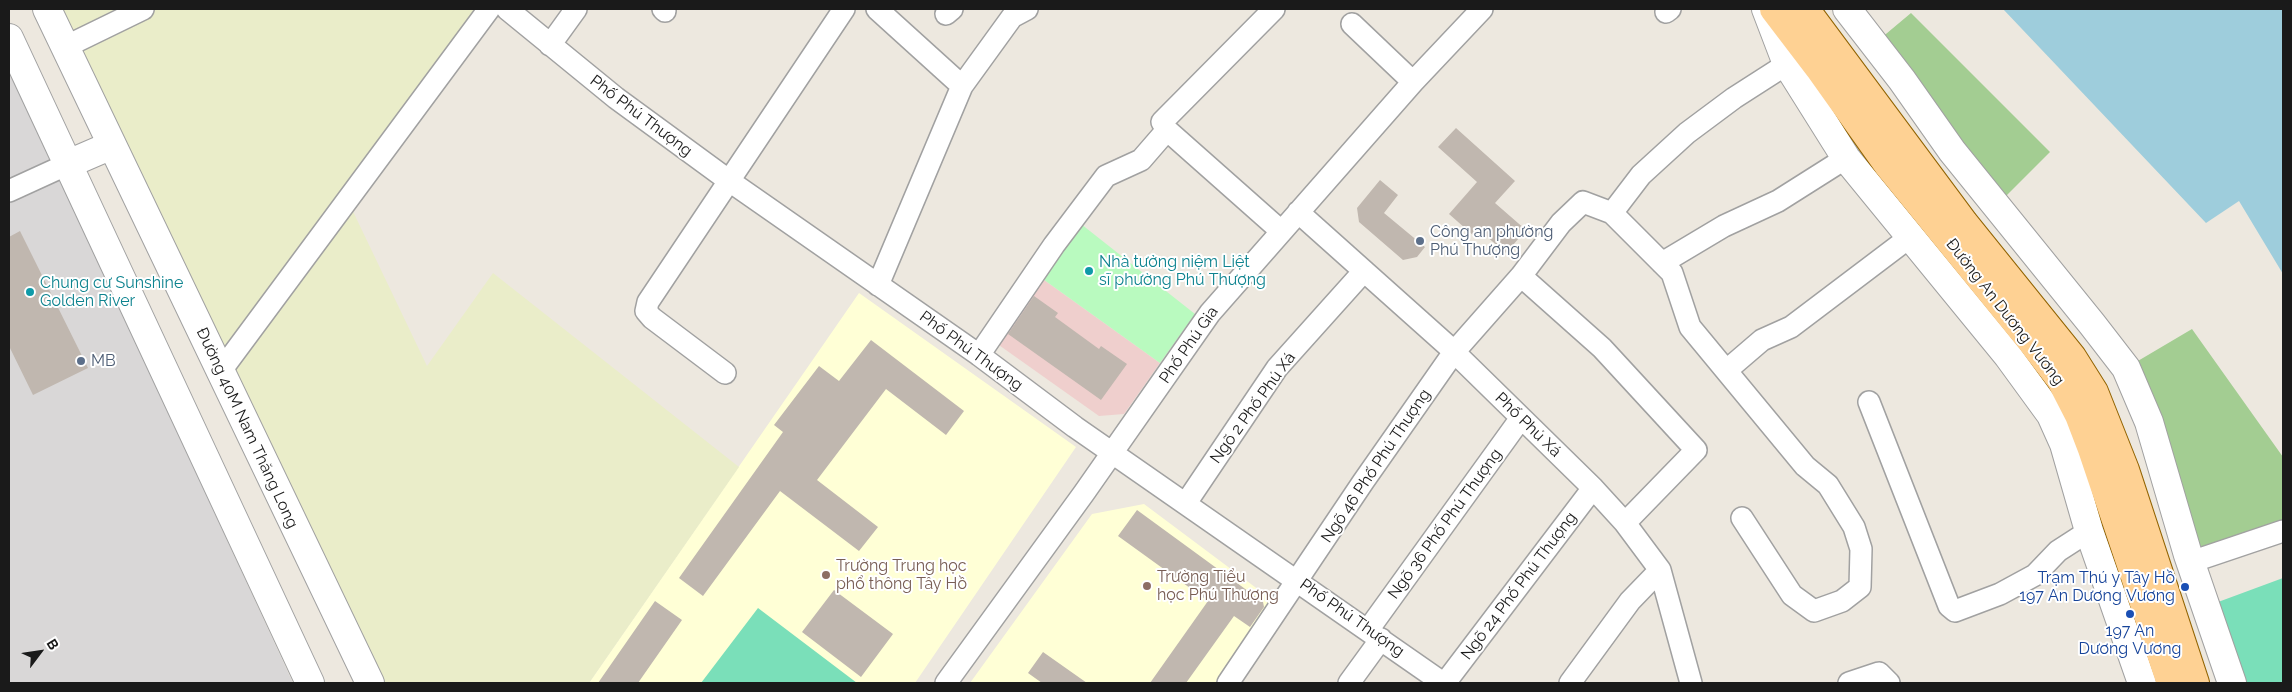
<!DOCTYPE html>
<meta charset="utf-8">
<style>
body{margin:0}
#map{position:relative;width:2292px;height:692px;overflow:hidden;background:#ede8df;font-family:Raleway,sans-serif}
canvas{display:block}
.frame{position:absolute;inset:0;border:10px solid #1a1a1a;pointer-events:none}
.north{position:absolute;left:15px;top:627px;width:50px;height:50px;-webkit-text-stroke:4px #fff;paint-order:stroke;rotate:59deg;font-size:14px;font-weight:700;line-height:20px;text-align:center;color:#1a1a1a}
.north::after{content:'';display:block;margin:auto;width:18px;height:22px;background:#1a1a1a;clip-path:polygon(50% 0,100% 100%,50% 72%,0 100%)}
</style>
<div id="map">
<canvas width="2292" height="692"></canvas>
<div class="frame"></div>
<div class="north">B</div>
</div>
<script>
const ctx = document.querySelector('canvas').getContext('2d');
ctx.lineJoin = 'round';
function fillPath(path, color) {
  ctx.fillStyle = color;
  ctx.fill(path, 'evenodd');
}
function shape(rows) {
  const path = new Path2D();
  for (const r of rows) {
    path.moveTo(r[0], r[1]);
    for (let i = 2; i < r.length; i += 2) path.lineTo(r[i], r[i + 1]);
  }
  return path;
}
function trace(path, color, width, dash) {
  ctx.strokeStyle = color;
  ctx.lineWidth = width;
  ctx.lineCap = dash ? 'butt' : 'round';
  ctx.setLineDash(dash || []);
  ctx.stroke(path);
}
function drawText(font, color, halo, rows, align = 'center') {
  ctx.font = font + ' Raleway,sans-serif';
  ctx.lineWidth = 4;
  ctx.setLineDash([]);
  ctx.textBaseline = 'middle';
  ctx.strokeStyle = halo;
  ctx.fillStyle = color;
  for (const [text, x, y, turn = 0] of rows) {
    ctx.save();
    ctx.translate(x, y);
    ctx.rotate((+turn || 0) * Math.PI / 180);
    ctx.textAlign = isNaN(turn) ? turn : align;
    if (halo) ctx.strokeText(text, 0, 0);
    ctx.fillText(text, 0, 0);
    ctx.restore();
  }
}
const residential = shape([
 [9,67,293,683,9,683]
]);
const commercial = shape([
 [1040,277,1160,363,1124,414,1099,416,996,343]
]);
const education = shape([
 [859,293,1076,447,915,683,589,683],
 [1144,504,1275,602,1215,683,970,683,1092,514]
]);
const farmland = shape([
 [47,9,489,9,348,201,427,366,493,273,739,467,589,683,370,683]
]);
const forest = shape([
 [1911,13,2050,152,1996,206,1874,44],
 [2192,329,2283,457,2283,531,2191,562,2126,368]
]);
const park = shape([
 [1081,224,1195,314,1160,363,1040,277]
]);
const pitch = shape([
 [2283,578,2283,683,2238,683,2210,605],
 [758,608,857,683,701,683]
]);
const water = shape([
 [2003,9,2283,9,2283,274,2239,201,2206,223]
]);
const building = shape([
 [1456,128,1515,181,1495,203,1526,230,1506,253,1479,230,1474,236,1449,214,1477,182,1438,147],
 [1380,180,1398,195,1384,213,1425,247,1417,257,1403,260,1359,222,1357,208],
 [20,231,88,368,33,395,9,346,9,237],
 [1034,296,1058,313,1055,317,1099,349,1101,346,1127,364,1101,400,1008,334],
 [871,340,964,411,946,435,886,389,817,480,878,527,859,551,780,491,703,596,679,578,783,432,774,425,819,366,839,381],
 [1137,510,1263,602,1264,607,1250,627,1234,616,1186,683,1150,683,1208,601,1118,536],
 [834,590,893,634,861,677,802,632],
 [655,601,682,620,638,683,598,683],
 [1043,652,1087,683,1042,683,1028,673]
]);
const minor = shape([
 [507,9,616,98,728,180,979,355,1075,427,1443,683],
 [663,9,665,11],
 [877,9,962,86],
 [1274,9,1162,122,1167,130,1281,231],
 [1666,12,1670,9],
 [946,14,952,9],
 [1352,24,1413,82],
 [550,45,576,9],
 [65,47,143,9],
 [9,191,68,164],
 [1298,212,1448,346,1593,488,1625,523,1660,570,1691,683],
 [1612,213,1641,175,1687,133,1734,98,1787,64],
 [1662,263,1724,226,1778,201,1846,158],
 [1521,276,1602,348,1696,450,1625,523],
 [878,285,962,86,1012,17,1027,9],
 [979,355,1054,245,1106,176,1141,160,1167,130],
 [1727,370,1762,340,1791,327,1910,237],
 [220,372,489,9],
 [725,373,652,318,646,311,648,302,844,9],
 [1869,402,1949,606,1955,611,2000,594,2035,575,2058,551,2089,531],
 [1186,503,1277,368,1364,271],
 [2191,562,2283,531],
 [1368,630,1521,418],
 [946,683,1084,493,1210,313,1413,82,1482,9],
 [1228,683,1363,482,1454,352,1521,276,1561,223,1583,202,1612,213,1672,273,1690,327,1805,466,1828,485,1854,527,1861,549,1860,587,1842,601,1814,611,1792,595,1742,518],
 [1349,683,1381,639],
 [1445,683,1593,488],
 [1570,683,1630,601,1660,570],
 [1849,683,1879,673,1889,683]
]);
const tertiary = shape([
 [47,9,370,683],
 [1766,9,1787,64,1846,158,2008,356,2051,415,2064,444,2089,531,2142,683],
 [1847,9,1902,80,1952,151,2092,324,2126,368,2149,422,2188,555,2232,683],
 [9,38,310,683],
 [68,164,112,145]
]);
const primary = shape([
 [1774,9,1819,68,1888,165,2032,342,2061,380,2079,415,2092,449,2171,683],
 [1805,9,1964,223,2072,357,2094,392,2125,470,2195,683]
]);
const markers = [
 [1420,241,5,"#5c6f8a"],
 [1089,271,5,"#0f9aa8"],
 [30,292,5,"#0f9aa8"],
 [81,361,5,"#5c6f8a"],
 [826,575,5,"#8d6e63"],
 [1147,586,5,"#8d6e63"],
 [2185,587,5,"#1a4fb4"],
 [2130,614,5,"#1a4fb4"]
];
const streetNames = [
 ["Phố Phú Thượng",641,116,37],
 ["Đường An Dương Vương",2005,312,52],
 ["Phố Phú Gia",1189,345,-55],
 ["Phố Phú Thượng",971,351,36],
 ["Ngõ 2 Phố Phú Xá",1253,408,-54],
 ["Phố Phú Xá",1528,425,44],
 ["Đường 40M Nam Thăng Long",247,428,65],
 ["Ngõ 46 Phố Phú Thượng",1376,466,-56],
 ["Ngõ 36 Phố Phú Thượng",1445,524,-54],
 ["Ngõ 24 Phố Phú Thượng",1519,586,-53],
 ["Phố Phú Thượng",1352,618,35]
];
const serviceNames = [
 ["Công an phường",1430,232],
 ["Phú Thượng",1430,250],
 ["MB",91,361]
];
const cultureNames = [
 ["Nhà tưởng niệm Liệt",1099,262],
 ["sĩ phường Phú Thượng",1099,280],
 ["Chung cư Sunshine",40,283],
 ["Golden River",40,301]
];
const educationNames = [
 ["Trường Trung học",836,566],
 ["phổ thông Tây Hồ",836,584],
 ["Trường Tiểu",1157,577],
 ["học Phú Thượng",1157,595]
];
const transitNames = [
 ["Trạm Thú y Tây Hồ",2175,578],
 ["197 An Dương Vương",2175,596],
 ["197 An",2130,631,"center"],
 ["Dương Vương",2130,649,"center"]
];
fillPath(residential, '#d9d7d7');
fillPath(commercial, '#efcfcd');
fillPath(education, '#ffffd6');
fillPath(farmland, '#eaedc9');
fillPath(forest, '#a3cd92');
fillPath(park, '#b9fabf');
fillPath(pitch, '#7adfb9');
fillPath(water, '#9ecddc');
fillPath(building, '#c0b7af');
trace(minor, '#a1a1a1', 24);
trace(tertiary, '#a1a1a1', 30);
trace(primary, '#916300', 30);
trace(minor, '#fff', 21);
trace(tertiary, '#fff', 28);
trace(primary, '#fed193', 28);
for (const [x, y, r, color] of markers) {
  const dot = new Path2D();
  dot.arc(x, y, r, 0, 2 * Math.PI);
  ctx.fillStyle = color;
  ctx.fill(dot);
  trace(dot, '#fff', 2);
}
drawText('16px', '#1a1a1a', '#fff', streetNames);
drawText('16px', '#4e5e75', '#fff', serviceNames, 'left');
drawText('16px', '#0d838f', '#fff', cultureNames, 'left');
drawText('16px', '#785e54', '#fff', educationNames, 'left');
drawText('16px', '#164399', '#fff', transitNames, 'right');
</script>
